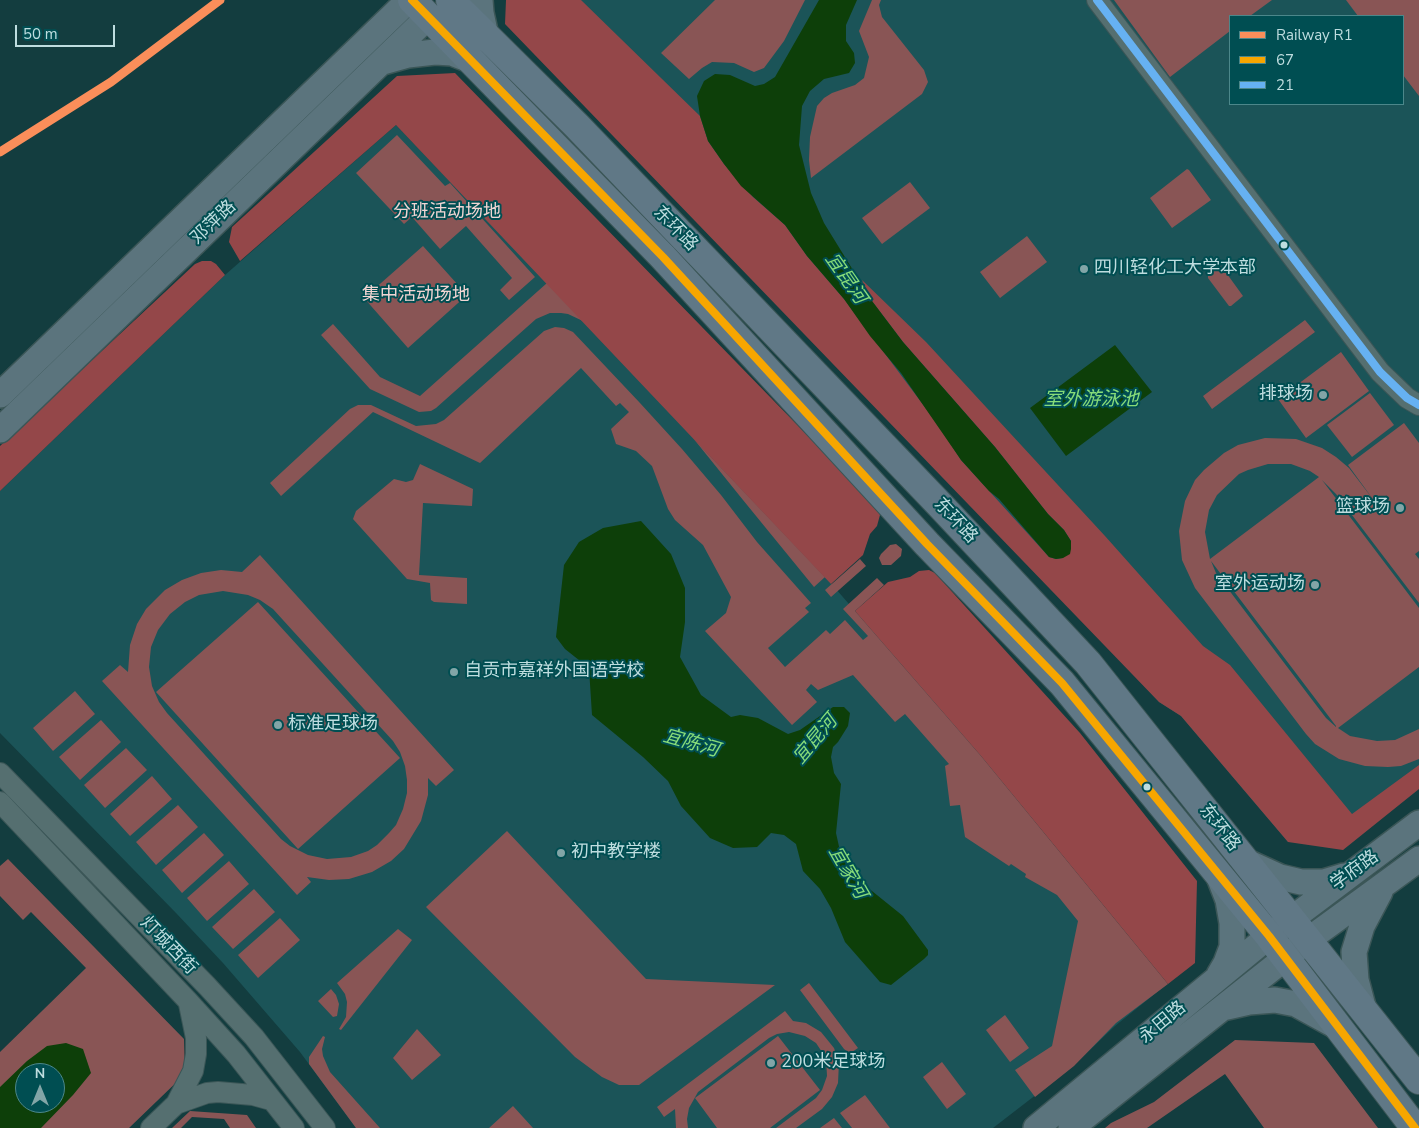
<!DOCTYPE html>
<meta charset="utf-8">
<style>
body{margin:0}
#map{position:relative;width:1419px;height:1128px;overflow:hidden;background:#133d3f;font-family:"Nunito Sans",sans-serif}
canvas{display:block}
.legend{position:absolute;left:1229px;top:15px;width:175px;height:90px;box-sizing:border-box;background:#004e52;border:1px solid #4c878a;margin:0;padding:6px 9px;list-style:none;font-size:15px;color:#bedddf}
.legend li{display:flex;align-items:center;gap:10px;height:25px}
.legend b{width:25px;border:1px solid #4c878a}
.north{position:absolute;left:15px;top:1063px;width:50px;height:50px;box-sizing:border-box;background:#004e52;border:1px solid #4c878a;border-radius:50%;rotate:0deg;font-size:14px;font-weight:700;line-height:20px;text-align:center;color:#bedddf}
.north::after{content:'';display:block;margin:auto;width:18px;height:22px;background:#82a5a7;clip-path:polygon(50% 0,100% 100%,50% 72%,0 100%)}
.scale{position:absolute;left:15px;top:25px;width:100px;height:22px;box-sizing:border-box;border:2px solid #bedddf;border-top:0;padding-left:6px;font-size:15px;line-height:18px;white-space:nowrap;color:#bedddf;-webkit-text-stroke:4px #004e52;paint-order:stroke}
</style>
<div id="map">
<canvas width="1419" height="1128"></canvas>
<ul class="legend">
<li><b style="height:6px;background:#fa8e5a"></b>Railway R1</li>
<li><b style="height:6px;background:#f7a600"></b>67</li>
<li><b style="height:6px;background:#66b1f2"></b>21</li>
</ul>
<div class="north">N</div>
<div class="scale">50 m</div>
</div>
<script>
const ctx = document.querySelector('canvas').getContext('2d');
ctx.lineJoin = 'round';
function fillPath(path, color) {
  ctx.fillStyle = color;
  ctx.fill(path, 'evenodd');
}
function shape(rows) {
  const path = new Path2D();
  for (const r of rows) {
    path.moveTo(r[0], r[1]);
    for (let i = 2; i < r.length; i += 2) path.lineTo(r[i], r[i + 1]);
  }
  return path;
}
function trace(path, color, width, dash) {
  ctx.strokeStyle = color;
  ctx.lineWidth = width;
  ctx.lineCap = dash ? 'butt' : 'round';
  ctx.setLineDash(dash || []);
  ctx.stroke(path);
}
function drawText(font, color, halo, rows, align = 'center') {
  ctx.font = font + ' "Nunito Sans","Noto Sans SC",sans-serif';
  ctx.lineWidth = 4;
  ctx.setLineDash([]);
  ctx.textBaseline = 'middle';
  ctx.strokeStyle = halo;
  ctx.fillStyle = color;
  for (const [text, x, y, turn = 0] of rows) {
    ctx.save();
    ctx.translate(x, y);
    ctx.rotate((+turn || 0) * Math.PI / 180);
    ctx.textAlign = isNaN(turn) ? turn : align;
    if (halo) ctx.strokeText(text, 0, 0);
    ctx.fillText(text, 0, 0);
    ctx.restore();
  }
}
const built = shape([
 [506,0,1419,0,1419,789,1288,842,1181,716,1159,702],
 [1230,16,1403,16,1403,104,1230,104],
 [396,125,796,543,981,756,1167,984,1115,1026,1072,1067,993,1128,356,1128,300,1052,223,963,176,913,0,733,0,491,225,275]
]);
const green = shape([
 [715,0,805,0,784,41,764,68,754,72,734,63,712,62,702,68,689,79,661,53],
 [872,0,881,0,879,5,882,17,924,70,928,82,922,94,811,178,809,160,810,137,817,106,824,98,832,93,855,85,864,78,869,57,859,31],
 [1114,0,1272,0,1250,16,1230,16,1230,31,1170,77],
 [1346,0,1419,0,1419,96,1403,75,1403,16,1358,16],
 [397,135,445,186,450,183,535,277,509,300,500,290,512,278,466,226,440,249,412,217,404,224,356,173],
 [1187,169,1189,170,1211,200,1172,228,1150,198],
 [910,182,930,208,882,244,862,218],
 [1027,236,1047,262,1000,298,980,272],
 [423,246,467,295,408,348,364,298],
 [1219,266,1222,267,1243,296,1231,306,1229,306,1208,278,1208,275],
 [547,283,585,322,568,314,561,313,550,313,536,319,436,408,431,411,419,412,370,389,321,335,333,324,380,377,420,396],
 [1305,320,1315,332,1212,409,1203,396],
 [555,327,564,328,573,332,640,403,682,449,721,495,757,542,811,603,805,608,809,612,768,648,785,667,826,630,830,634,845,620,863,640,868,636,843,609,877,578,884,585,855,611,981,756,1168,984,1116,1023,1074,1066,1035,1097,1015,1070,1052,1046,1078,921,1057,895,1025,877,1026,874,1011,864,1009,866,965,837,960,805,950,806,945,766,949,764,905,714,895,722,853,675,818,690,811,684,806,690,817,702,792,725,705,631,726,613,731,597,703,545,675,520,668,509,652,466,636,451,616,444,611,429,629,412,620,403,616,406,581,368,480,463,373,412,281,496,270,483,350,409,358,405,371,405,416,426,436,424,444,420,544,331],
 [1341,352,1369,391,1306,438,1278,399],
 [1370,393,1394,425,1352,457,1327,425],
 [1404,423,1419,443,1419,551,1415,554,1419,559,1419,603,1336,494,1322,480,1419,608,1419,667,1338,728,1350,736,1377,741,1395,740,1419,729,1419,759,1401,766,1388,767,1365,766,1339,759,1315,744,1306,734,1195,588,1182,560,1179,531,1185,501,1195,480,1204,470,1224,453,1238,445,1265,438,1296,439,1322,448,1336,457,1349,468,1375,502,1348,465],
 [1268,464,1291,464,1310,471,1319,477,1210,559,1205,532,1209,510,1217,495,1239,474,1248,470],
 [1211,561,1336,726,1336,727,1326,718,1310,697,1216,573],
 [693,438,825,577,814,587,743,500],
 [420,464,473,489,472,506,423,503,419,575,467,578,467,604,434,602,431,600,430,583,407,579,353,519,356,511,394,479,406,482,413,480],
 [896,544,902,549,901,556,891,565,882,565,879,558,881,554,890,545],
 [260,555,454,770,436,786,428,778,428,795,421,821,404,849,391,861,372,872,349,879,329,880,307,877,311,882,297,895,102,681,120,665,128,672,130,645,137,624,146,609,165,590,182,580,201,573,221,570,242,572],
 [223,591,248,595,260,600,273,609,393,741,400,752,405,766,407,780,407,793,403,809,396,825,389,833,377,845,368,851,351,857,327,859,308,855,290,846,281,839,167,713,159,702,152,686,149,667,151,647,158,630,170,614,185,602,199,595],
 [860,559,866,566,831,597,825,590],
 [258,602,400,758,298,849,156,692],
 [75,691,95,714,53,751,33,728],
 [101,720,121,742,80,780,59,757],
 [126,748,147,770,105,808,84,785],
 [152,776,172,799,130,836,110,814],
 [178,805,198,827,156,865,136,842],
 [507,831,646,979,775,985,639,1085,619,1085,602,1077,575,1057,426,907],
 [204,833,224,855,182,893,162,870],
 [8,859,184,1039,185,1074,129,1128,0,1128,0,1052,86,968,31,912,23,920,0,896,0,866],
 [25,1073,55,1073,55,1103,25,1103],
 [229,861,249,884,207,921,187,898],
 [254,889,275,912,233,949,212,927],
 [280,918,300,940,258,978,238,955],
 [398,929,412,940,341,1030,339,1029,346,1017,347,1002,345,994,337,983],
 [809,983,858,1048,852,1052,848,1052,844,1049,800,990],
 [331,989,336,995,339,1004,337,1016,333,1017,318,1001],
 [785,1011,793,1021,806,1023,821,1032,834,1048,839,1062,838,1083,832,1097,822,1109,796,1128,776,1128,816,1098,822,1090,827,1076,826,1058,816,1043,805,1036,789,1032,777,1034,769,1038,698,1092,689,1108,687,1119,688,1128,676,1128,675,1109,664,1117,657,1107],
 [1005,1015,1029,1048,1010,1062,986,1030],
 [417,1029,441,1055,412,1080,393,1058],
 [323,1036,325,1037,322,1049,323,1056,330,1072,380,1128,356,1128,309,1064,309,1057],
 [778,1036,820,1090,770,1128,717,1128,695,1098],
 [1235,1040,1314,1043,1378,1128,1264,1128,1225,1074,1147,1128,1105,1128,1111,1123,1154,1102],
 [942,1062,966,1094,947,1109,923,1077],
 [865,1095,890,1128,852,1128,840,1113],
 [513,1106,533,1128,489,1128],
 [190,1111,247,1115,256,1128,230,1128,224,1119,192,1117,181,1128,172,1128],
 [834,1118,842,1128,820,1128]
]);
const forest = shape([
 [506,0,581,0,700,116,708,141,724,164,753,197,785,225,807,256,844,299,939,426,961,460,1049,557,1056,559,1063,558,1071,541,1064,530,1048,514,995,447,903,342,872,301,862,280,926,342,1105,536,1203,646,1230,665,1352,814,1419,765,1419,789,1343,850,1288,842,1181,716,1159,702,505,24],
 [455,73,878,508,880,515,877,526,870,534,863,555,831,584,396,125,240,261,229,242,232,227,397,76],
 [202,261,211,261,216,264,225,275,0,491,0,446,195,264],
 [929,570,935,573,1080,733,1197,881,1195,963,1168,984,981,756,855,611,888,582,910,577,919,571]
]);
const water = shape([
 [819,0,857,0,846,25,846,41,854,53,855,63,849,73,824,79,810,91,802,106,799,145,811,193,824,223,872,301,903,342,995,447,1048,514,1064,530,1071,541,1071,549,1070,554,1063,558,1056,559,1049,557,999,499,989,491,961,460,901,373,870,336,844,299,807,256,785,225,741,186,724,164,708,141,700,116,697,96,704,81,715,74,730,75,755,86,764,84,775,77],
 [1115,345,1152,392,1066,456,1030,408],
 [641,521,671,554,685,588,685,622,680,657,701,695,731,717,740,715,758,718,788,734,800,730,833,707,844,707,850,713,848,726,838,742,833,747,831,757,834,773,841,784,836,833,840,851,867,887,903,916,928,950,928,955,924,959,891,985,880,982,845,942,831,908,820,889,803,871,796,844,784,835,771,833,757,847,733,848,710,838,681,806,668,781,643,757,592,715,589,668,565,649,556,637,564,565,579,542,603,528],
 [66,1043,83,1049,91,1073,73,1095,41,1128,0,1128,0,1087,27,1061,47,1046],
 [25,1073,55,1073,55,1103,25,1103]
]);
const minor = shape([
 [1097,0,1380,372,1407,398,1419,405],
 [0,773,207,986,254,1037,325,1128],
 [0,802,188,1001,236,1054,294,1128],
 [176,1104,207,1093,218,1092,253,1095,271,1100],
 [151,1128,176,1104,193,1071,196,1054,196,1038,189,1004]
]);
const major = shape([
 [480,0,481,13,486,36],
 [383,62,408,55,435,52,452,53,470,60],
 [0,395,409,0],
 [0,430,428,17],
 [1245,861,1280,877,1301,882,1324,882,1344,876],
 [1219,975,1226,963,1232,947,1232,923,1228,900,1219,877],
 [1227,1007,1249,1002,1275,1000,1296,1004,1336,1026],
 [1364,1010,1356,980,1354,952,1362,926,1380,892],
 [1036,1128,1269,936,1419,823],
 [1071,1128,1308,940,1419,859]
]);
const highway = shape([
 [412,0,663,257,927,544,1062,683,1269,936,1415,1128],
 [450,0,577,126,940,505,1088,663,1419,1080]
]);
const bus1 = shape([
 [412,0,663,257,927,544,1062,683,1269,936,1415,1128]
]);
const bus2 = shape([
 [1097,0,1380,372,1407,398,1419,405]
]);
const rail1 = shape([
 [0,152,111,82,220,0]
]);
const markers = [
 [1284,245,4.5,"#bedddf"],
 [1084,269,5,"#82a5a7"],
 [1323,395,5,"#82a5a7"],
 [1400,508,5,"#82a5a7"],
 [1315,585,5,"#82a5a7"],
 [454,672,5,"#82a5a7"],
 [278,725,5,"#82a5a7"],
 [1147,787,4.5,"#bedddf"],
 [561,853,5,"#82a5a7"],
 [771,1063,5,"#82a5a7"]
];
const parkNames = [
 ["分班活动场地",447,213],
 ["集中活动场地",416,296]
];
const streetNames = [
 ["邓萍路",214,223,-44],
 ["东环路",675,229,46],
 ["东环路",955,521,47],
 ["东环路",1219,828,52],
 ["学府路",1355,871,-36],
 ["灯城西街",168,946,46],
 ["永田路",1163,1023,-40]
];
const poiNames = [
 ["四川轻化工大学本部",1094,269],
 ["排球场",1313,395,"right"],
 ["篮球场",1390,508,"right"],
 ["室外运动场",1305,585,"right"],
 ["自贡市嘉祥外国语学校",464,672],
 ["标准足球场",288,725],
 ["初中教学楼",571,853],
 ["200米足球场",781,1063]
];
const waterNames = [
 ["宜昆河",845,279,55],
 ["室外游泳池",1091,400],
 ["宜昆河",816,740,-50],
 ["宜陈河",691,744,16],
 ["宜家河",847,873,60]
];
fillPath(built, '#1b5458');
fillPath(green, '#895555');
fillPath(forest, '#944749');
fillPath(water, '#0d3f09');
trace(minor, '#3b5657', 22);
trace(major, '#3b5657', 28);
trace(highway, '#3b5657', 30);
trace(minor, '#556f70', 20);
trace(major, '#5b747d', 25);
trace(highway, '#607886', 28);
trace(bus1, '#f7a600', 8);
trace(bus2, '#66b1f2', 8);
trace(rail1, '#fa8e5a', 9);
for (const [x, y, r, color] of markers) {
  const dot = new Path2D();
  dot.arc(x, y, r, 0, 2 * Math.PI);
  ctx.fillStyle = color;
  ctx.fill(dot);
  trace(dot, '#004e52', 2);
}
drawText('18px', '#f1d5d3', '#004e52', parkNames);
drawText('18px', '#bedddf', '#004e52', streetNames);
drawText('18px', '#bedddf', '#004e52', poiNames, 'left');
drawText('italic 19px', '#87dc79', '#004e52', waterNames);
</script>
